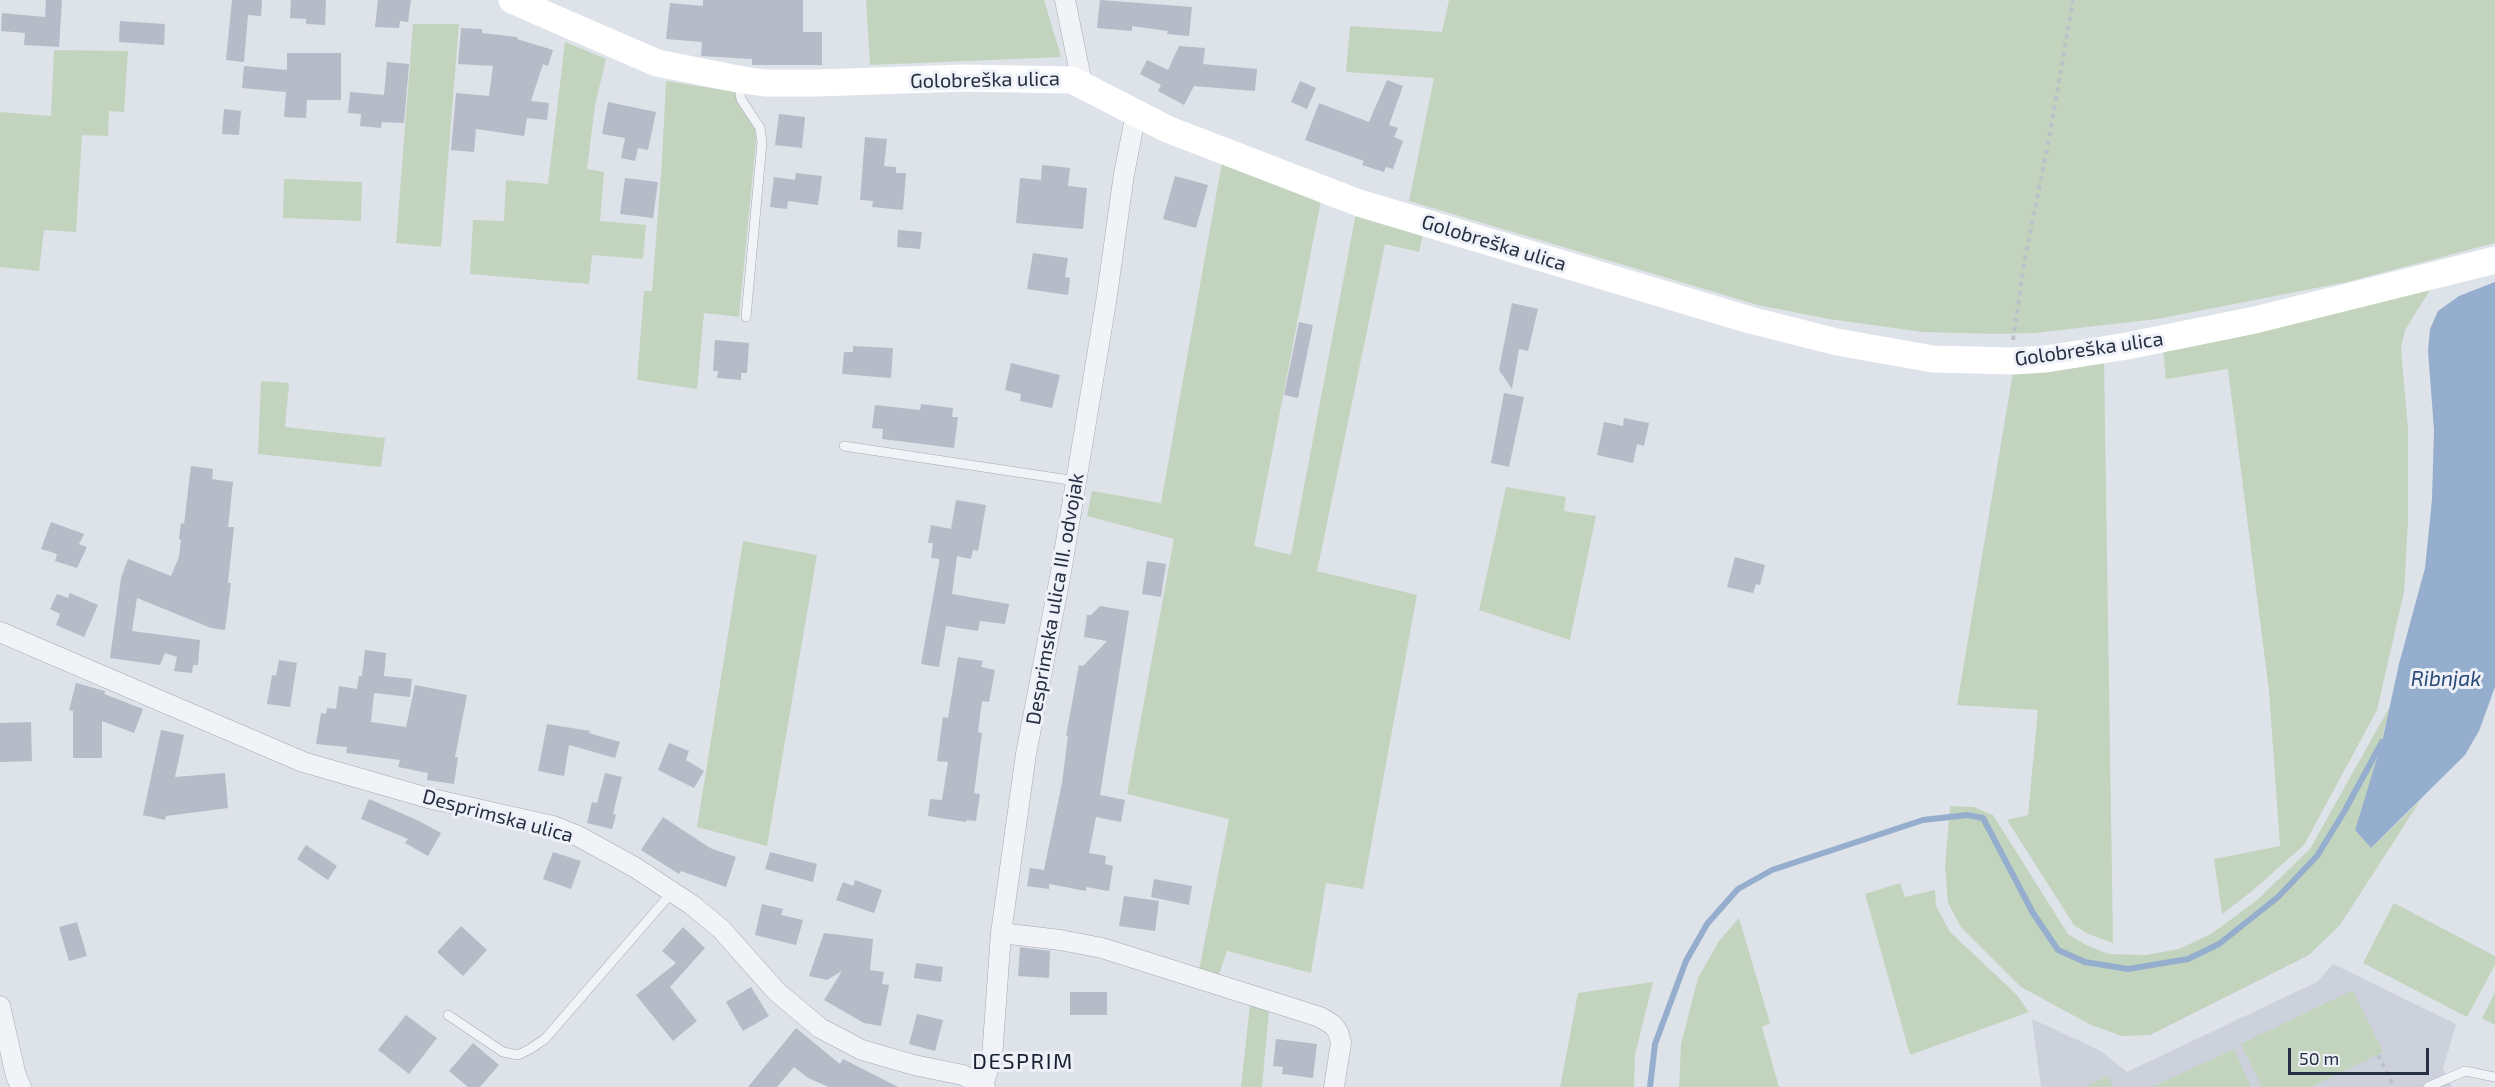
<!DOCTYPE html>
<meta charset="utf-8">
<style>
body{margin:0}
#map{position:relative;width:2495px;height:1087px;overflow:hidden;background:#dee2e9;font-family:"Exo 2",sans-serif}
canvas{display:block}
.scale{position:absolute;left:2288px;top:1048px;width:141px;height:27px;box-sizing:border-box;border:3px solid #262e42;border-top:0;padding-left:8px;font-size:18px;line-height:21px;white-space:nowrap;color:#262e42;-webkit-text-stroke:4px #eef1f7;paint-order:stroke}
</style>
<div id="map">
<canvas width="2495" height="1087"></canvas>
<div class="scale">50 m</div>
</div>
<script>
const ctx = document.querySelector('canvas').getContext('2d');
ctx.lineJoin = 'round';
function fillPath(path, color) {
  ctx.fillStyle = color;
  ctx.fill(path, 'evenodd');
}
function shape(rows) {
  const path = new Path2D();
  for (const r of rows) {
    path.moveTo(r[0], r[1]);
    for (let i = 2; i < r.length; i += 2) path.lineTo(r[i], r[i + 1]);
  }
  return path;
}
function trace(path, color, width, dash) {
  ctx.strokeStyle = color;
  ctx.lineWidth = width;
  ctx.lineCap = dash ? 'butt' : 'round';
  ctx.setLineDash(dash || []);
  ctx.stroke(path);
}
function drawText(font, color, halo, rows, align = 'center') {
  ctx.font = font + ' "Exo 2",sans-serif';
  ctx.lineWidth = 6;
  ctx.setLineDash([]);
  ctx.textBaseline = 'middle';
  ctx.strokeStyle = halo;
  ctx.fillStyle = color;
  for (const [text, x, y, turn = 0] of rows) {
    ctx.save();
    ctx.translate(x, y);
    ctx.rotate((+turn || 0) * Math.PI / 180);
    ctx.textAlign = isNaN(turn) ? turn : align;
    if (halo) ctx.strokeText(text, 0, 0);
    ctx.fillText(text, 0, 0);
    ctx.restore();
  }
}
const built = shape([
 [2333,964,2456,1024,2443,1069,2452,1087,2041,1087,2032,1019,2099,1050,2127,1072,2317,982]
]);
const green = shape([
 [866,0,1044,0,1061,57,870,65],
 [1449,0,2495,0,2495,243,2347,282,2157,319,2034,333,1997,334,1923,332,1829,319,1758,305,1409,201,1434,78,1346,72,1350,26,1442,32],
 [413,24,459,24,441,247,396,243],
 [565,42,606,59,595,105,587,169,604,172,600,221,646,225,643,259,592,255,589,284,470,274,473,220,504,221,506,180,548,184],
 [54,50,128,51,124,112,109,111,108,136,82,135,76,232,44,230,39,271,0,267,0,112,51,116],
 [666,81,735,92,740,107,755,127,756,141,739,317,704,313,697,389,637,380,644,291,652,291,662,161],
 [1222,162,1321,200,1254,546,1291,555,1356,213,1423,234,1419,252,1385,244,1317,571,1417,595,1363,889,1326,883,1311,973,1227,951,1217,980,1198,975,1229,819,1127,794,1174,539,1087,516,1092,491,1161,503],
 [284,179,362,182,361,221,283,218],
 [2432,287,2405,330,2401,348,2408,429,2408,522,2404,592,2377,710,2304,845,2251,892,2222,914,2214,859,2280,846,2269,691,2228,369,2166,379,2163,350],
 [2104,361,2113,943,2088,934,2074,925,2007,820,2028,815,2038,710,1957,705,2013,372],
 [261,381,289,383,285,427,385,438,381,467,258,454],
 [1506,487,1566,497,1564,511,1596,516,1570,640,1479,610],
 [743,541,817,555,767,846,697,827],
 [2390,706,2373,776,2355,830,2371,848,2420,801,2340,925,2309,955,2150,1035,2122,1036,2091,1025,2021,987,1961,927,1948,903,1945,867,1950,806,1974,807,1993,815,2068,934,2086,945,2109,954,2146,955,2179,949,2211,934,2256,901,2310,849],
 [1900,883,1905,897,1935,890,1936,906,1950,932,2016,994,2029,1012,1910,1055,1865,894],
 [2394,903,2495,956,2495,965,2467,1017,2363,963],
 [1739,918,1770,1023,1762,1027,1779,1087,1679,1087,1681,1044,1698,978,1719,941],
 [1653,982,1635,1055,1634,1087,1560,1087,1578,993],
 [2353,990,2383,1052,2311,1087,2262,1087,2241,1044],
 [2495,992,2495,1025,2482,1018],
 [1250,1005,1269,1011,1262,1087,1241,1087],
 [2234,1049,2251,1087,2152,1087],
 [2108,1076,2113,1087,2085,1087]
]);
const water = shape([
 [2495,282,2495,687,2479,731,2465,755,2371,848,2355,830,2382,742,2399,664,2425,568,2432,499,2434,430,2428,351,2430,329,2438,311,2459,296]
]);
const stream = shape([
 [1650,1087,1655,1044,1686,961,1707,924,1738,889,1772,870,1923,820,1967,815,1983,818,2033,913,2058,950,2085,962,2128,969,2188,959,2219,944,2278,897,2317,856,2344,812,2382,742]
]);
const building = shape([
 [46,0,62,0,59,47,24,45,25,33,1,31,2,13,45,17],
 [232,0,262,0,261,16,248,15,244,62,226,60],
 [291,0,326,0,325,25,306,24,306,19,290,18],
 [378,0,411,0,408,22,400,21,399,28,375,27],
 [703,0,803,0,803,32,822,32,822,65,752,65,752,59,701,56,702,42,666,39,670,3,703,6],
 [1100,0,1192,7,1189,36,1167,34,1168,31,1132,26,1132,31,1097,28],
 [120,21,165,24,164,45,119,42],
 [461,28,482,29,482,33,517,37,517,39,553,50,548,66,543,64,531,101,549,103,547,120,527,118,524,136,476,129,474,152,451,150,456,93,489,96,493,66,458,64],
 [1179,46,1205,48,1203,64,1257,69,1255,91,1194,86,1184,105,1158,91,1161,85,1140,74,1147,60,1168,70],
 [287,53,341,53,341,100,307,100,306,118,284,117,286,92,242,88,244,66,287,70],
 [387,62,409,64,404,123,382,122,381,128,360,126,361,114,348,113,350,92,384,95],
 [1387,80,1403,86,1389,125,1398,128,1394,137,1403,141,1393,169,1386,167,1384,172,1362,165,1364,161,1305,140,1319,103,1369,122],
 [1300,81,1316,88,1307,109,1291,102],
 [608,102,656,112,648,150,638,148,635,161,621,158,625,138,602,134],
 [224,109,241,111,239,135,222,134],
 [779,114,805,117,802,148,775,145],
 [865,137,887,139,884,166,896,167,896,173,906,173,903,210,872,207,873,201,860,200],
 [1042,165,1070,168,1068,186,1087,188,1083,229,1016,223,1020,178,1041,180],
 [796,173,822,176,818,205,788,201,787,209,770,207,774,177,795,180],
 [1175,176,1208,185,1196,228,1163,219],
 [625,178,658,182,653,218,620,214],
 [898,230,922,232,920,249,897,247],
 [1033,253,1068,258,1065,277,1070,278,1068,295,1027,289],
 [1512,303,1538,309,1528,351,1519,349,1512,389,1499,370],
 [1299,322,1313,325,1298,398,1284,395],
 [715,340,749,343,747,373,741,373,741,380,717,378,718,371,713,371],
 [853,346,893,348,891,378,842,374,844,352,853,352],
 [1011,363,1060,375,1052,408,1020,401,1021,394,1005,390],
 [1504,393,1524,397,1509,467,1491,463],
 [921,404,953,408,952,417,958,417,954,448,882,439,883,429,872,428,875,405,920,410],
 [1624,418,1649,423,1644,446,1637,444,1633,463,1597,455,1604,422,1623,426],
 [191,466,213,469,212,479,233,482,228,527,234,527,228,583,231,583,225,630,211,628,137,598,132,631,200,640,198,665,193,665,192,673,174,671,177,657,165,653,160,665,110,658,121,578,128,559,171,576,179,557,181,540,179,539,181,523,184,524],
 [956,500,986,505,978,551,973,550,971,559,957,556,952,594,1009,604,1005,624,980,621,978,631,946,626,939,667,921,664,939,564,939,559,931,558,933,543,928,543,931,525,951,529],
 [51,522,84,534,79,544,87,547,77,568,55,561,57,554,41,549],
 [1735,557,1765,565,1760,585,1756,584,1753,593,1727,587],
 [1147,561,1166,564,1161,597,1142,594],
 [70,593,98,605,84,637,56,625,60,614,50,609,57,594,68,598],
 [1100,606,1129,611,1100,795,1125,800,1121,822,1096,817,1089,853,1106,856,1105,864,1113,866,1109,891,1086,887,1086,891,1049,884,1049,889,1027,886,1030,868,1044,870,1062,783,1068,736,1066,736,1079,665,1083,666,1107,641,1084,637,1087,615,1091,615],
 [365,650,386,653,384,676,412,679,410,697,374,693,371,722,406,727,415,685,467,695,455,757,458,757,454,784,427,780,428,773,398,767,400,760,346,753,347,747,316,744,321,713,326,714,327,708,336,709,339,686,357,689,359,676,362,676],
 [958,657,983,661,981,667,995,670,989,702,982,701,978,732,982,733,974,793,980,794,976,821,967,820,966,822,928,816,930,799,942,800,948,762,937,761,943,717,948,718],
 [279,660,297,663,290,707,267,704,272,675,276,676],
 [76,683,105,691,104,694,143,709,134,733,102,721,102,758,73,758,73,711,69,710],
 [31,722,32,761,0,762,0,723],
 [547,724,590,731,589,733,620,742,615,758,569,745,564,776,538,771],
 [161,730,184,735,175,777,225,773,228,808,166,816,165,820,143,815],
 [669,743,689,751,686,760,704,771,694,788,658,770],
 [605,773,622,777,613,814,616,815,612,829,587,823,592,802,597,803],
 [369,799,419,821,441,833,428,856,405,843,408,839,361,819],
 [663,817,710,848,736,857,726,887,681,871,679,874,641,850],
 [306,845,337,866,328,880,297,859],
 [553,852,581,861,571,889,543,879],
 [770,852,817,864,813,882,765,869],
 [1154,879,1192,886,1189,905,1151,897],
 [855,880,882,890,874,913,836,900,843,882,853,886],
 [1124,896,1159,901,1155,931,1119,926],
 [762,904,783,909,781,915,803,920,796,945,755,935],
 [77,922,87,956,69,961,59,927],
 [461,926,487,950,463,976,437,952],
 [683,927,705,948,670,987,697,1021,673,1041,636,995,676,963,662,951],
 [824,933,873,939,870,970,884,972,882,984,889,985,881,1026,864,1023,824,1000,842,971,827,980,809,976],
 [1020,947,1050,951,1049,978,1018,976],
 [916,963,943,967,941,982,914,978],
 [751,987,769,1016,743,1031,726,1002],
 [1070,992,1107,992,1107,1015,1070,1015],
 [917,1014,943,1020,935,1051,909,1044],
 [406,1015,437,1038,409,1074,378,1050],
 [796,1028,840,1064,843,1059,898,1087,829,1087,808,1078,794,1067,777,1087,748,1087],
 [1276,1039,1317,1044,1313,1078,1282,1074,1283,1067,1273,1066],
 [473,1043,499,1065,480,1087,468,1087,449,1071]
]);
const path = shape([
 [2013,340,2025,258,2048,144,2073,0],
 [2378,1055,2394,1087]
]);
const lane = shape([
 [738,81,741,99,760,128,762,142,746,317],
 [844,446,1076,481],
 [448,1015,503,1052,518,1055,530,1049,545,1039,673,891],
 [2428,1087,2465,1071,2495,1077]
]);
const street = shape([
 [1065,0,1082,83],
 [0,632,303,762,428,798,553,826,578,836,636,868,692,905,721,929,777,992,820,1028,862,1050,914,1065,963,1075,985,1087],
 [1001,933,1060,940,1102,948,1320,1017,1333,1025,1338,1032,1341,1043,1334,1087],
 [0,1006,16,1076,21,1087],
 [983,1085,992,1058,1001,933,1026,754,1061,572,1106,302,1124,174,1136,113]
]);
const secondary = shape([
 [512,0,657,63,738,79,764,83,817,83,964,78,1072,80,1167,129,1359,203,1750,320,1837,342,1933,359,2013,361,2046,359,2127,346,2255,320,2495,260]
]);
const streetNames = [
 ["Golobreška ulica",985,80,-1],
 ["Golobreška ulica",1494,243,17],
 ["Golobreška ulica",2089,349,-8],
 ["Desprimska ulica III. odvojak",1055,599,-80],
 ["Desprimska ulica",498,816,15]
];
const waterNames = [
 ["Ribnjak",2446,679]
];
const quarterNames = [
 ["DESPRIM",1023,1062]
];
fillPath(built, '#ccd1db');
fillPath(green, '#c3d4be');
fillPath(water, '#95aecd');
trace(stream, '#95aecd', 6);
fillPath(building, '#b5bbc7');
trace(lane, '#a3a8b4', 10);
trace(street, '#a3a8b4', 21);
trace(path, '#bcc0c8', 4, [4.5, 4.5]);
trace(lane, '#f1f3f7', 9);
trace(street, '#f1f3f7', 20);
trace(secondary, '#fff', 27);
drawText('20px', '#262e42', '#eef1f7', streetNames);
drawText('italic 21px', '#2c4b79', '#eef1f7', waterNames);
ctx.letterSpacing = '1.5px';
drawText('22px', '#182032', '#eef1f7', quarterNames);
ctx.letterSpacing = '0px';
</script>
